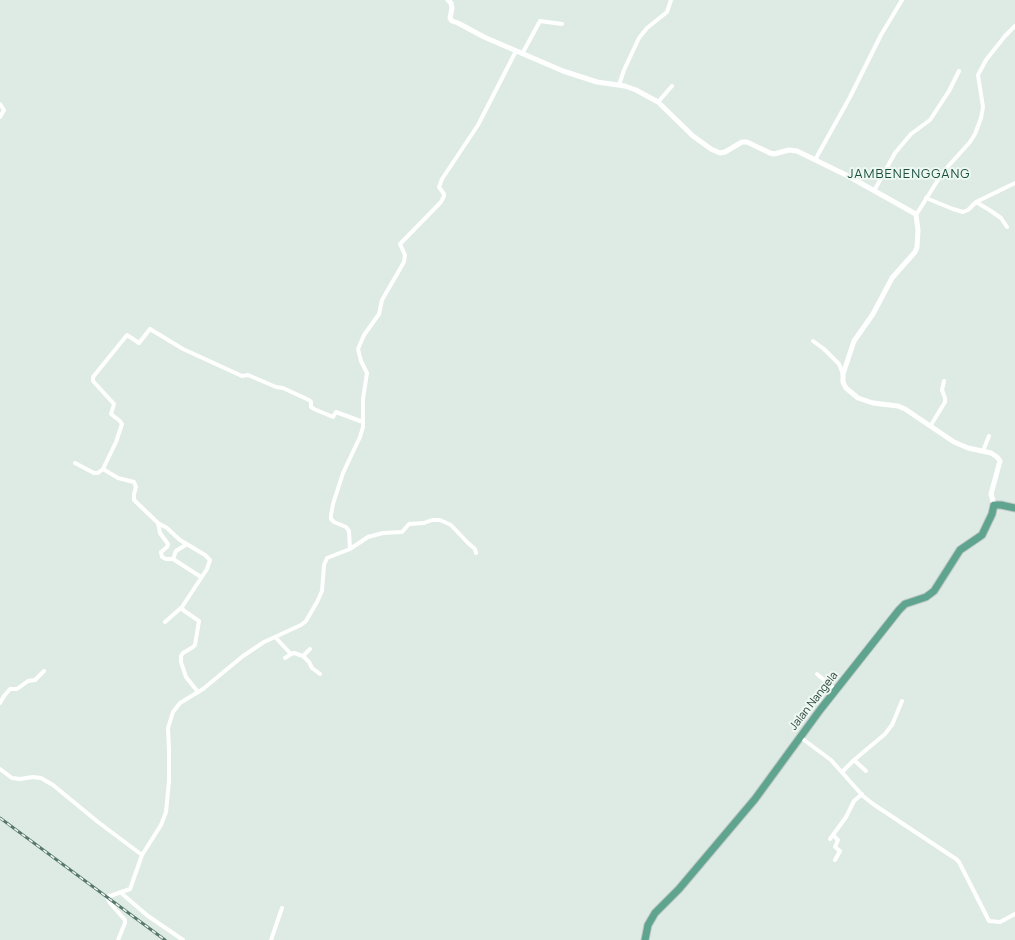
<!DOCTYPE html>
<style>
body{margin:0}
canvas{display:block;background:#ddebe4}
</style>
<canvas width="1015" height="940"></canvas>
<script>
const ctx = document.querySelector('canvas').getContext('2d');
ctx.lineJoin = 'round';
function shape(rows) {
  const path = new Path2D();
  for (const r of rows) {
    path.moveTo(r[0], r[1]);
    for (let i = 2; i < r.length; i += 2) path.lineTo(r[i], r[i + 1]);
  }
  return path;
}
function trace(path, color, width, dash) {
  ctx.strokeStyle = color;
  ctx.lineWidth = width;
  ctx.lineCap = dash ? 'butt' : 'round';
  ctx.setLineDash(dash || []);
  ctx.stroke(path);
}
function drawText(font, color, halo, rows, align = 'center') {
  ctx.font = font + ' Manrope,sans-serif';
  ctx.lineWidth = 4;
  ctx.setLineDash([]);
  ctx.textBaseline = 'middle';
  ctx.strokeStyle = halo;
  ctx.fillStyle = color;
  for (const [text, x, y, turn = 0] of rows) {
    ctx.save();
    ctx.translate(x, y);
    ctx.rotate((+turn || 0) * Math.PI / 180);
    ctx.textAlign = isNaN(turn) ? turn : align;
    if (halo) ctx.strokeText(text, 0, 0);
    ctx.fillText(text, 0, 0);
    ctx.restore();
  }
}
const minor = shape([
 [522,54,540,21,562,24],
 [619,85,624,70,639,38,647,28,667,12,671,0],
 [658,102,672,86],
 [0,104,4,110,0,117],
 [815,160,850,97,881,35,902,0],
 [874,191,895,153,911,134,930,120,949,91,959,71],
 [926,198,953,209,963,212,968,210,976,202,1015,183],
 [976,202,991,211,1001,218,1007,227],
 [916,215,943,172,970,142,975,134,981,118,983,107,978,75,986,60,1005,36,1015,26],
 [813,341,824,349,839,364,843,374],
 [931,425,945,402,945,398,942,390,944,381],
 [983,451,989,436],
 [75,463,94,473,98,473,103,469],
 [158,523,160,533,168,544,167,547,161,552,162,557,166,559,173,559,201,577],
 [350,549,368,537,383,533,402,532,409,524,424,523,432,520,440,520,451,525,468,543,475,549,476,553],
 [173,559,176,551,187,544],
 [165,622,182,607],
 [275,637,291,654,285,658],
 [291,654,294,653,303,656,309,662,312,668,320,674],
 [303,656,310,649],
 [817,674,836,690],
 [198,692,186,677,181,662,181,656,183,653,193,647,195,645,199,621,183,610,182,607,207,569,210,560,205,555,180,540,167,528,158,523,134,500,134,494,136,487,134,482,118,478,103,469,116,442,122,424,120,421,111,414,114,404,93,381,93,377,127,335,139,343,150,329,183,349,242,376,248,375,276,387,283,388,309,400,311,402,311,407,314,409,333,417,336,412,363,422],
 [0,703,4,696,10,689,17,689,28,681,35,680,44,671],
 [800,737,831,760,863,796,873,804,956,859,959,862,989,921,1000,922,1015,914],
 [854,760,866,771],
 [0,769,12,778,20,779,33,777,41,778,53,785,98,822,142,855],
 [842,772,854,760,885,734,892,725,902,701],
 [833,835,838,840,835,847,840,851,835,860],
 [830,839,846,817,854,801,862,794],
 [120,892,148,916,183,940],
 [118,940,125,923,125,920,110,903,107,897,130,889,142,855,161,825,166,812,169,781,169,750,168,728,173,712,180,703,203,689,243,656,264,642,301,625,306,621,317,602,322,591,324,565,327,558,350,549,349,531,346,527,334,522,331,519,331,515,333,504,343,473,360,437,363,427,363,399,367,373,361,361,358,349,364,335,379,314,382,300,404,262,405,255,400,244,441,202,444,196,444,194,439,187,442,179,478,125,516,51],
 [271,940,282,908]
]);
const tertiary = shape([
 [448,0,451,3,452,8,450,18,452,21,458,23,484,37,563,71,597,82,625,86,636,90,658,102,693,136,711,149,720,153,725,152,742,142,747,142,770,153,774,154,789,150,797,151,846,175,914,213,916,215,918,230,917,247,915,252,892,278,873,314,854,341,843,374,843,382,846,388,858,398,873,403,898,406,905,409,954,442,968,448,991,453,997,457,1000,461,991,494,994,505]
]);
const primary = shape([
 [645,940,648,925,655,913,679,889,755,799,820,710,899,610,905,604,926,597,934,591,960,550,982,535,992,514,994,505,1001,505,1015,508]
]);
const rail = shape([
 [0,818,165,940]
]);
const streetNames = [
 ["Jalan Nangela",814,701,-52]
];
const quarterNames = [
 ["JAMBENENGGANG",909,174]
];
trace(primary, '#c0c8c6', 9);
trace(minor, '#fff', 4);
trace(tertiary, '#fff', 5);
trace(primary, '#5ea48f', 7);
trace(rail, '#58786e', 3);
trace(rail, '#eef7f2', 1.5, [4.5]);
drawText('11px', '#1e3b32', '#eef7f2', streetNames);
ctx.letterSpacing = '1px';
drawText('13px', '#194f3f', '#eef7f2', quarterNames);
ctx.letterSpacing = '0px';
</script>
